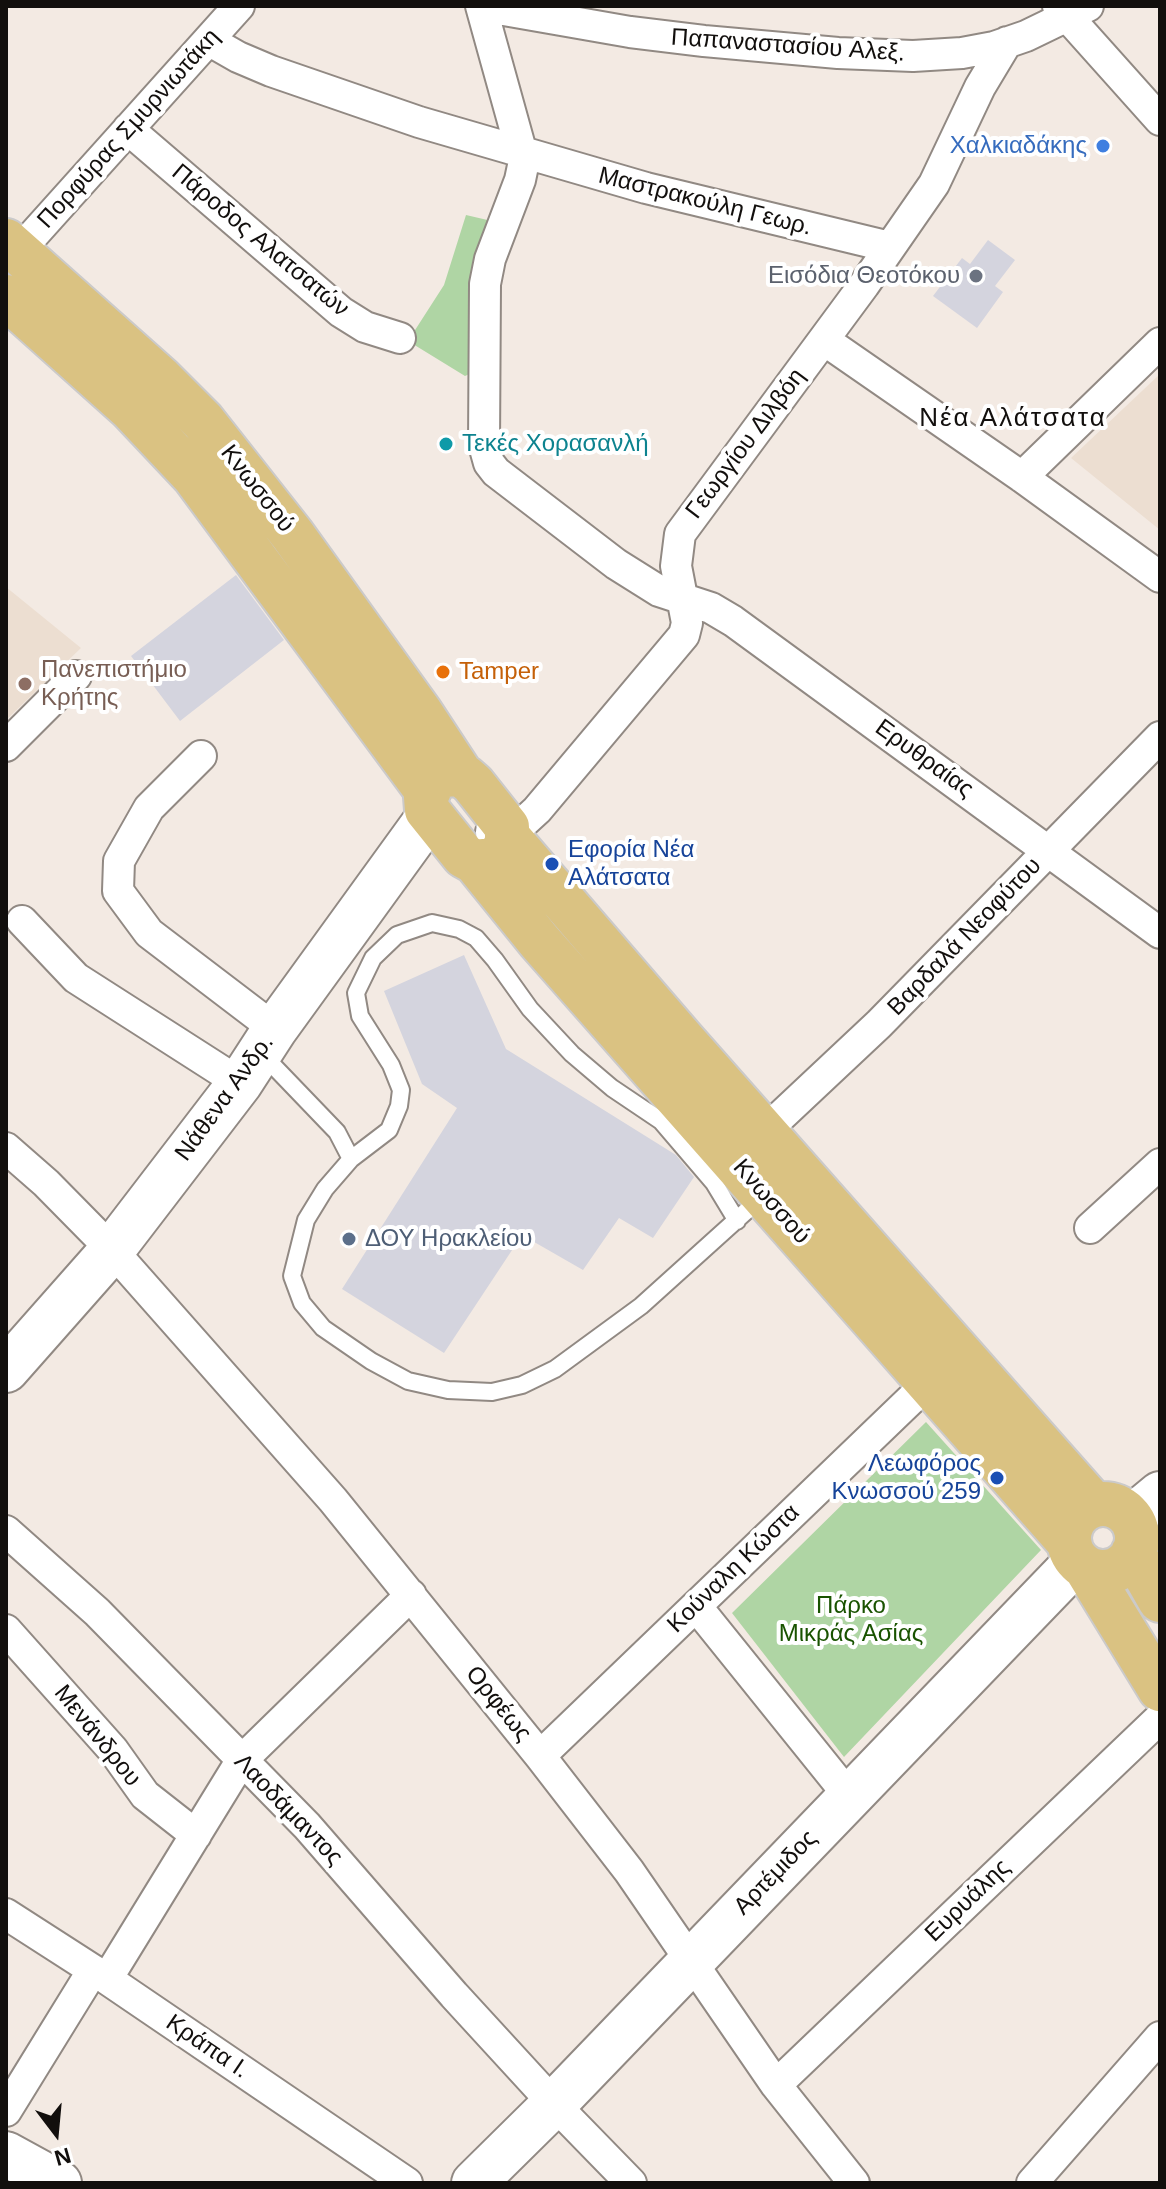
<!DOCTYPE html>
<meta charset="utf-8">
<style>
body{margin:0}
#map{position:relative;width:1166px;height:2189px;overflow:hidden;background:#f3eae3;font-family:Arial,sans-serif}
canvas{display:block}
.frame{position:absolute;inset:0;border:8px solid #120f0d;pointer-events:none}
.north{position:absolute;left:16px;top:2093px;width:80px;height:80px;-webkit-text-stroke:6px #fff;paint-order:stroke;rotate:164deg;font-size:22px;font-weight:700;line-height:32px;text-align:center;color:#120f0d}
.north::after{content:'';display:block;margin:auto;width:28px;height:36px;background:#120f0d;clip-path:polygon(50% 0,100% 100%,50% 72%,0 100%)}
</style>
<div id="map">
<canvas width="1166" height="2189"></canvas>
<div class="frame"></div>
<div class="north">N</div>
</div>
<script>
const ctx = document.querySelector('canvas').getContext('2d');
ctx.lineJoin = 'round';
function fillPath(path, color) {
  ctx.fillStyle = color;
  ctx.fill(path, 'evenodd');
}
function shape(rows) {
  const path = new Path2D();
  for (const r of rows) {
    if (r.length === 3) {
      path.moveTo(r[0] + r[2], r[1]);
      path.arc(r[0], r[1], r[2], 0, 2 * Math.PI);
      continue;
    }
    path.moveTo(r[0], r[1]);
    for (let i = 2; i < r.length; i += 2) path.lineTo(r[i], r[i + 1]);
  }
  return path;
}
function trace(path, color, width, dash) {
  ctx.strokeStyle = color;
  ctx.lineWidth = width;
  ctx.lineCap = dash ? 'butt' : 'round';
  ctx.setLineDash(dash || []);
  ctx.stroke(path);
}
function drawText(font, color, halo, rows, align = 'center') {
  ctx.font = font + ' Arial,sans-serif';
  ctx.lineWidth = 8;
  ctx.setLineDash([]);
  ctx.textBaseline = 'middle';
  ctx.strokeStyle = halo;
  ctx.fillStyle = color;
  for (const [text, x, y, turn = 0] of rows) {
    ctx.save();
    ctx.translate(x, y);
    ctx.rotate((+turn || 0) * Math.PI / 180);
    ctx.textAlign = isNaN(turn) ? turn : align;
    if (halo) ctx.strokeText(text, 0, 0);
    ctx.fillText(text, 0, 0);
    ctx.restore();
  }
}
const built = shape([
 [1160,374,1160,530,1071,458],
 [6,587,81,648,6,720]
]);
const green = shape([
 [466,215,496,222,474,372,465,376,408,341,444,285],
 [926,1422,1041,1550,844,1757,732,1613]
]);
const building = shape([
 [988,240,1015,260,995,286,1003,292,977,328,933,296,962,258,970,264],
 [236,575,284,640,180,721,131,656],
 [464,955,506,1049,676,1155,694,1177,653,1238,619,1218,583,1270,522,1235,444,1353,342,1289,457,1108,422,1084,384,991]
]);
const lane = shape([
 [263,1055,337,1132,351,1159,325,1189,306,1220,292,1276,302,1303,323,1328,371,1361,408,1381,448,1390,492,1392,522,1385,555,1369,641,1306,763,1196],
 [351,1159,389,1130,399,1106,401,1090,391,1065,360,1016,356,993,373,958,397,935,432,923,459,929,476,938,495,960,530,1009,572,1054,612,1088,661,1121,714,1183,737,1221]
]);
const street = shape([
 [1058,6,1160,120],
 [1088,6,1026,36,994,47,962,53,913,56,838,53,704,41,630,32,481,6,524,161,520,180,490,259,485,284,484,445,489,463,496,472,616,564,659,591,711,608,733,621,1160,933],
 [210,41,238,57,271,71,419,122,646,188,890,247],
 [128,129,341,312,365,327,400,338],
 [18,252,239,6],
 [824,340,1022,477,1160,577],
 [1022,477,1160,343],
 [6,746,76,676],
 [201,756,149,808,119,861,118,891,149,933,275,1029],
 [491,832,508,831,525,821,537,810,684,635,687,623,676,566,680,534,864,285,934,184,980,87,1007,42],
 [22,921,76,978,240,1083],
 [765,1131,879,1024,1160,737],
 [6,1148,46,1183,112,1250,333,1500,540,1756,629,1871,776,2085,854,2183],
 [1090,1228,1160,1164],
 [6,1531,97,1612,307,1826,454,1995,554,2104,631,2183],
 [696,1606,849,1796],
 [6,1630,113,1750,145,1795,196,1835],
 [540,1756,929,1382],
 [6,1914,107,1979,407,2183],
 [107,1979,241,1761,411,1595],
 [776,2085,1160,1718],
 [6,2111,93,1970],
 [1032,2183,1160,2037]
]);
const secondary = shape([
 [6,1370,112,1250,240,1083,275,1029,430,815],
 [1131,1518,1160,1494],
 [6,2154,59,2183],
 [474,2183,554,2104,1077,1561]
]);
const primary = shape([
 [6,241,161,379,203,421,292,534,420,712,462,776],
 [6,297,130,408,194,476,427,791],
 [456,774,465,777,473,784,507,827,507,843,501,854,494,860,475,862,464,856,427,810,426,797,432,783,443,775,456,774],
 [508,837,683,1040,1094,1505],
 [475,862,539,941,1068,1541],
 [1103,1538,34],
 [1133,1553,1160,1600],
 [1086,1568,1160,1689]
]);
const markers = [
 [1103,146,8,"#3f7fe0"],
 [976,276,8,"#6b7280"],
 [446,444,8,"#0f9aa8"],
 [443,672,8,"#e8710a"],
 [25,684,8,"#8d6e63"],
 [552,864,8,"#1a4fb4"],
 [349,1239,8,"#5c6f8a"],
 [997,1478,8,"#1a4fb4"]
];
const streetNames = [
 ["Παπαναστασίου Αλεξ.",788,46,4],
 ["Πορφύρας Σμυρνιωτάκη",129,129,-48],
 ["Μαστρακούλη Γεωρ.",705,202,14],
 ["Πάροδος Αλατσατών",260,241,40],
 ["Γεωργίου Διλβόη",746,444,-53],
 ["Κνωσσού",257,489,52],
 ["Ερυθραίας",924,759,36],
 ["Βαρδαλά Νεοφύτου",965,937,-46],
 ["Νάθενα Ανδρ.",225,1098,-54],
 ["Κνωσσού",771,1202,49],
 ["Κούναλη Κώστα",734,1569,-44],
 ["Ορφέως",498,1704,51],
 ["Μενάνδρου",97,1736,51],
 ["Λαοδάμαντος",288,1810,46],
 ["Αρτέμιδος",776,1873,-46],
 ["Ευρυάλης",968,1901,-44],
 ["Κράπα Ι.",207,2047,34]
];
const shopNames = [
 ["Χαλκιαδάκης",1087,146]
];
const worshipNames = [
 ["Εισόδια Θεοτόκου",960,276]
];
const cultureNames = [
 ["Τεκές Χορασανλή",462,444]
];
const educationNames = [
 ["Πανεπιστήμιο",41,670],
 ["Κρήτης",41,698]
];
const foodNames = [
 ["Tamper",459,672]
];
const transitNames = [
 ["Εφορία Νέα",568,850],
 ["Αλάτσατα",568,878],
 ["Λεωφόρος",981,1464,"right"],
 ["Κνωσσού 259",981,1492,"right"]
];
const serviceNames = [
 ["ΔΟΥ Ηρακλείου",365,1239]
];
const parkNames = [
 ["Πάρκο",851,1606],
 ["Μικράς Ασίας",851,1634]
];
const neighbourhoodNames = [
 ["Νέα Αλάτσατα",1013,419]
];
fillPath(built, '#ecded1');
fillPath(green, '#afd5a4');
fillPath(building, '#d4d4de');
trace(lane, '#918983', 20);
trace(street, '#918983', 34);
trace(secondary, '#918983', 48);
trace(primary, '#cbcaca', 48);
trace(lane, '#fff', 16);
trace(street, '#fff', 30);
trace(secondary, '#fff', 44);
trace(primary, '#dac282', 44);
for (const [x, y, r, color] of markers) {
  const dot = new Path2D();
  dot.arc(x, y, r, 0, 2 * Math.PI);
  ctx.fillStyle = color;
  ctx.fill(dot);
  trace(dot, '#fff', 3);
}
drawText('24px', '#120f0d', '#fff', streetNames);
drawText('24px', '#366cbe', '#fff', shopNames, 'right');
drawText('24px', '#5b616d', '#fff', worshipNames, 'right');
drawText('24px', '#0d838f', '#fff', cultureNames, 'left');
drawText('24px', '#785e54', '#fff', educationNames, 'left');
drawText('24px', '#c56008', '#fff', foodNames, 'left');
drawText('24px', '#164399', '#fff', transitNames, 'left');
drawText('24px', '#4e5e75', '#fff', serviceNames, 'left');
drawText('24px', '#195300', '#fff', parkNames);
ctx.letterSpacing = '2px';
drawText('26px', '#120f0d', '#fff', neighbourhoodNames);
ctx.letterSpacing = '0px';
</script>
